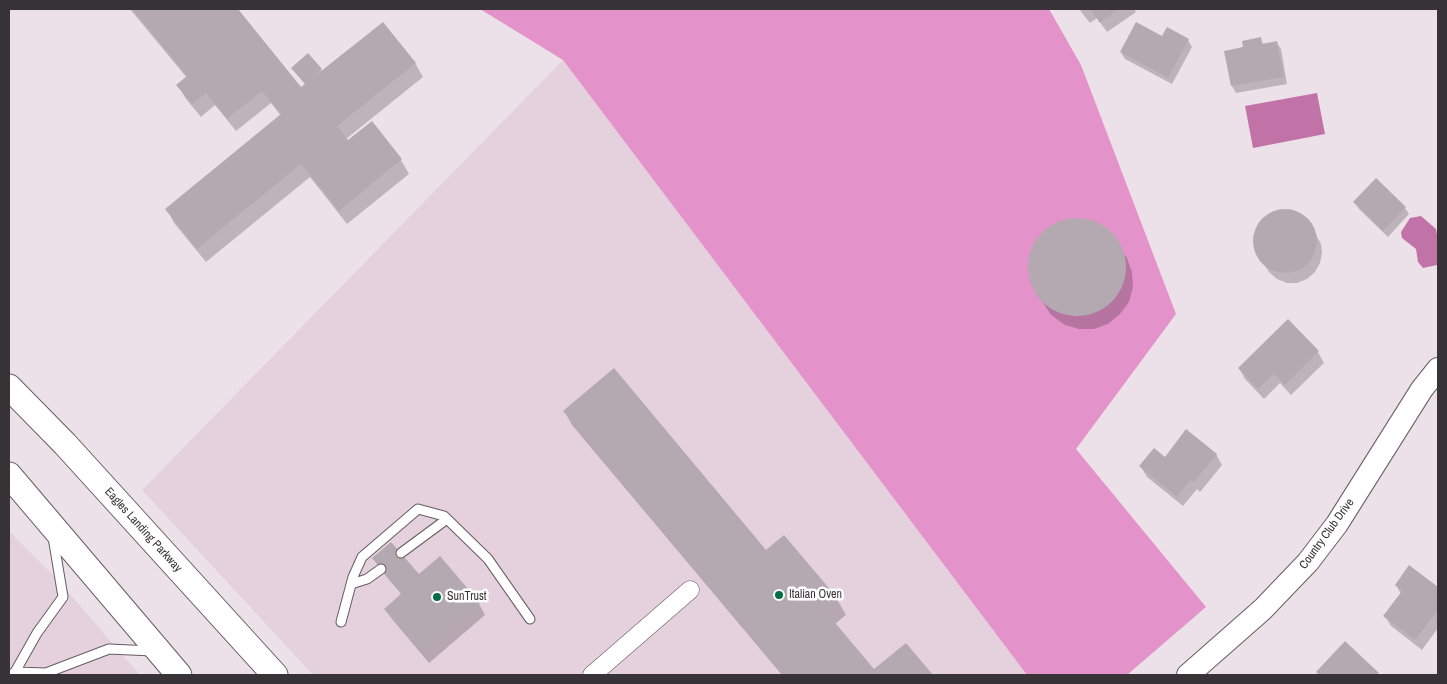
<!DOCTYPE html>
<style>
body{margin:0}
#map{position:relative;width:1447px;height:684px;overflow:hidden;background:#ede1e9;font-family:"Archivo Narrow",sans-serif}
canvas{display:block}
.frame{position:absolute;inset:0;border:10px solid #383336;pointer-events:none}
</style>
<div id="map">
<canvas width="1447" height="684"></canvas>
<div class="frame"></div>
</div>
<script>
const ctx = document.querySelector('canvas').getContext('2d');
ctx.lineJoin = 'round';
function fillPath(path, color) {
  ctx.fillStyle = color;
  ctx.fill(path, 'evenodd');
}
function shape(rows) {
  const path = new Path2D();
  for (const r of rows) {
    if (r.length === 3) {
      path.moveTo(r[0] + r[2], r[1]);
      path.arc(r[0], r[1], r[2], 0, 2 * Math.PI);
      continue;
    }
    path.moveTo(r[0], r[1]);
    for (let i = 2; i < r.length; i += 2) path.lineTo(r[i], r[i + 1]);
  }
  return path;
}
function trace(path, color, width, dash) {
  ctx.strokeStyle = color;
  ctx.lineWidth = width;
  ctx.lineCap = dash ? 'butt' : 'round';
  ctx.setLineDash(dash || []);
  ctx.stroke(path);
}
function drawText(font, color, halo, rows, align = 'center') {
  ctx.font = font + ' "Archivo Narrow",sans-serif';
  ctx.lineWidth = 5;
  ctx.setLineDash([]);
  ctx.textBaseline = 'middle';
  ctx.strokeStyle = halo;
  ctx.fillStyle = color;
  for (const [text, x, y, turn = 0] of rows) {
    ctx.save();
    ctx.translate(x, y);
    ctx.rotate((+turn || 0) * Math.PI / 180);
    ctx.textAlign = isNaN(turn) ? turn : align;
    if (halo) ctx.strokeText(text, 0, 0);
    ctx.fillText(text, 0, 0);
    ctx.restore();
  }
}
const built = shape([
 [563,60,1027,675,313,675,142,490],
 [9,531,56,578,140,675,9,675]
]);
const forest = shape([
 [480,9,1049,9,1081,65,1176,314,1076,449,1206,607,1127,675,1027,675,563,60]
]);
const water = shape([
 [1317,93,1325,134,1253,148,1245,106],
 [1421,216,1436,229,1438,240,1437,265,1423,268,1418,262,1416,249,1402,238,1401,232,1410,218]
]);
const shadow = shape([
 [130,9,236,9,301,89,307,85,295,71,321,70,322,72,415,63,423,77,346,139,348,142,371,123,401,160,409,174,347,224,310,177,206,262,174,223,167,209,281,116,271,103,236,131,215,105,201,117,186,99,178,85,187,78],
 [1079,9,1134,9,1136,12,1107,32,1097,18,1090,23],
 [1162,38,1188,40,1192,47,1172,84,1125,59,1121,52],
 [1260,39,1264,45,1277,43,1281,49,1287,84,1236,93,1232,86,1226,52,1245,48],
 [1355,202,1405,208,1409,214,1388,237,1359,209],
 [1286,211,1295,212,1303,217,1310,224,1321,244,1322,253,1320,263,1315,272,1307,279,1297,283,1287,283,1277,279,1269,272,1256,252,1254,242,1256,231,1260,223,1268,216,1276,212],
 [1081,219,1097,223,1109,232,1127,258,1132,272,1133,287,1129,302,1120,314,1108,324,1094,329,1079,329,1065,325,1051,315,1033,287,1029,271,1030,254,1037,239,1049,227,1064,220],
 [1288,321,1318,352,1324,363,1291,395,1280,383,1264,399,1245,379,1239,368],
 [565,412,766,552,784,536,838,601,846,615,835,624,874,671,905,645,931,675,782,675,572,425],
 [1216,454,1222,465,1200,492,1197,489,1183,506,1147,477,1141,467,1165,458],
 [439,558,479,604,485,615,429,663,392,619,386,609,402,595,380,569,374,559,419,576],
 [1410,567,1438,589,1438,628,1422,650,1391,626,1385,616,1401,594,1396,585],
 [1317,672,1378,674,1379,675,1319,675]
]);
const building = shape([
 [132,9,238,9,301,87,383,22,416,63,337,126,348,140,372,121,402,159,339,211,301,164,197,249,165,209,281,114,262,91,227,119,206,93,192,104,176,85,187,76],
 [1090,9,1119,9,1100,23],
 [1136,22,1162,36,1167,27,1189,39,1168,78,1120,52],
 [1261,37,1262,44,1277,41,1284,77,1231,86,1224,51,1243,47,1242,41],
 [308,53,322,69,305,84,291,68],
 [1376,178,1406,207,1383,231,1353,202],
 [1285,241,32],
 [1077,267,49],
 [1288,319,1319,351,1285,385,1274,374,1258,389,1238,368],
 [614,368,766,550,784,535,839,600,826,612,874,669,906,643,933,675,784,675,563,411],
 [1186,429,1217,454,1194,482,1190,480,1177,497,1139,466,1154,448,1165,457],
 [391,542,419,574,440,556,480,603,422,653,384,609,402,593,372,558],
 [1409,565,1438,587,1438,610,1415,640,1383,616,1402,591,1395,585],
 [1345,641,1379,673,1376,675,1319,675,1316,672]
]);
const service = shape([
 [401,553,447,519],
 [351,584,367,579,381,569],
 [341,622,353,577,362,557,418,509,444,516,488,559,530,619],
 [15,672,46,673,109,649,152,651],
 [10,675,15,672,37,633,63,597,53,537]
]);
const minor = shape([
 [592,675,690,590]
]);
const tertiary = shape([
 [1188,675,1263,609,1308,562,1337,524,1422,389,1438,369]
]);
const secondary = shape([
 [9,387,65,444,275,675],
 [9,475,179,675]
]);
const markers = [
 [779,595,5,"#006d45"],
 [437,597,5,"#006d45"]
];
const streetNames = [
 ["Eagles Landing Parkway",143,530,48],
 ["Country Club Drive",1327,534,-54]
];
const poiNames = [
 ["Italian Oven",789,595],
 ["SunTrust",447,597]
];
fillPath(built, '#e4d1dd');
fillPath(forest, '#e493ca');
fillPath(water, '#c173a8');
fillPath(shadow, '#0003');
fillPath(building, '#b5a9b1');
trace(service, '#665c62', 11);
trace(minor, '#665c62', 19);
trace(tertiary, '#665c62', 24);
trace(secondary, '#665c62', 27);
trace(service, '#fff', 9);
trace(minor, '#fff', 18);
trace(tertiary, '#fff', 22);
trace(secondary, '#fff', 25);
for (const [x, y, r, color] of markers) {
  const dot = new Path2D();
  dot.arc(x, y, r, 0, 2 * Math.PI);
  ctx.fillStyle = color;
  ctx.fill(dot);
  trace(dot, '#fff', 2);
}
drawText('12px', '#383336', '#fff', streetNames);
drawText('12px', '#383336', '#fff', poiNames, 'left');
</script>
